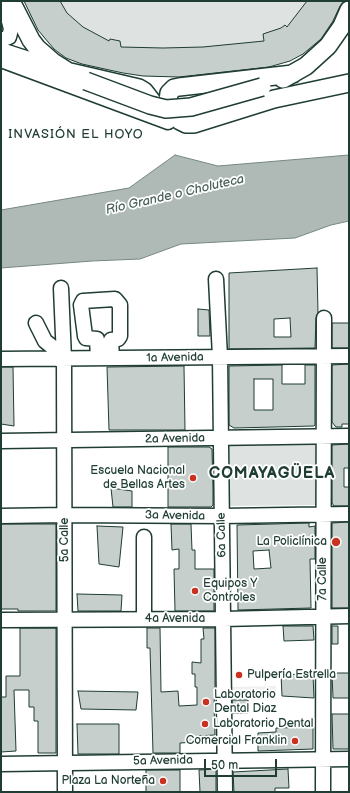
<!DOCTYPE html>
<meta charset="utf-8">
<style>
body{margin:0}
#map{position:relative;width:350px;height:793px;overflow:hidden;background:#fff;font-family:"Balsamiq Sans",sans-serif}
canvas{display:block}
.frame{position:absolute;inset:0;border:2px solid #1f3d34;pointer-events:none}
.scale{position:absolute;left:204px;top:759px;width:73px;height:18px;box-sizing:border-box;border:2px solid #1f3d34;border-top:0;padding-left:5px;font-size:12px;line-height:14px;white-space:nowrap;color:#1f3d34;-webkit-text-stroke:3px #fff;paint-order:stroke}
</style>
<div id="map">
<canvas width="350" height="793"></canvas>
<div class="frame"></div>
<div class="scale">50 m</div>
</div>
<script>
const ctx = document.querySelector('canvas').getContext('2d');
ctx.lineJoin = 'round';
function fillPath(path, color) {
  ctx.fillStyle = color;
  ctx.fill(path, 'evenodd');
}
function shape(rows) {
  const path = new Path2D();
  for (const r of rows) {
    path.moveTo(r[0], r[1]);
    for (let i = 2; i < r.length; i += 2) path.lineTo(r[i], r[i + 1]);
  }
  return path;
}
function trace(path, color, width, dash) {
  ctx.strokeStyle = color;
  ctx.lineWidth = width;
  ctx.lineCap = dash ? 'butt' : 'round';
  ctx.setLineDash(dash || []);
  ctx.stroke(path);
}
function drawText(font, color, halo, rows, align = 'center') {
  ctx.font = font + ' "Balsamiq Sans",sans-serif';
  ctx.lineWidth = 3.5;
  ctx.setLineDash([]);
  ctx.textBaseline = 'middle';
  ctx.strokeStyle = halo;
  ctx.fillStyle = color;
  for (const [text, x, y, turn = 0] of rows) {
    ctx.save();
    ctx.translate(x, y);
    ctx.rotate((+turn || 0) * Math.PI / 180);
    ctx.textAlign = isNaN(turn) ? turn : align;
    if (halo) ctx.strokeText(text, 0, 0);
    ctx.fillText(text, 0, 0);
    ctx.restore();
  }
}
const built = shape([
 [276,686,276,699,230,700,230,687]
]);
const green = shape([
 [24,1,344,1,336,19,321,39,303,54,290,61,262,69,240,73,193,77,143,76,123,73,100,69,74,62,54,49,44,39,38,30,29,13],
 [315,442,316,505,230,506,229,443]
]);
const water = shape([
 [175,155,218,166,349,155,349,221,331,225,295,238,181,244,140,259,92,261,1,268,1,210,129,188,175,155]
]);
const building = shape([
 [24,1,60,1,67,13,83,27,109,41,110,39,120,41,121,47,163,48,203,47,264,41,263,34,281,28,285,25,287,27,307,1,344,1,340,6,333,21,321,39,303,54,290,61,269,67,179,77,143,76,123,73,82,64,66,58,54,49,38,30,24,1],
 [317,268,318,313,316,318,315,348,229,349,229,273,317,268],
 [290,318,291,337,274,337,274,319,290,318],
 [198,309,209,310,210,336,198,336,198,309],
 [332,323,349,323,349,348,332,348,332,323],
 [349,364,349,424,342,424,342,427,336,427,332,422,332,365,349,364],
 [282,365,282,384,305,384,305,365,315,365,315,425,314,426,234,428,229,425,229,366,282,365],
 [254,379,273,379,273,410,254,410,254,379],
 [184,366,185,430,109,430,107,367,184,366],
 [1,367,13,367,14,426,1,424,1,367],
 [349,444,349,468,344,468,344,487,349,487,349,506,334,506,332,503,332,445,349,444],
 [168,447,209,447,212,449,213,489,213,505,211,507,168,507,168,447],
 [111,488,132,491,132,507,113,507,111,488],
 [349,522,349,608,332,608,332,523,349,522],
 [309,523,309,527,315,526,315,559,310,559,311,608,238,610,237,525,309,523],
 [269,550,271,568,254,569,253,551,269,550],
 [1,524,56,524,56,611,18,611,18,609,1,609,1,524],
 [171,524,191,524,192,550,195,550,195,569,214,569,214,611,175,611,174,569,179,569,179,549,172,550,171,524],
 [97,526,123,527,119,567,99,564,97,526],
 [77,594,122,595,121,611,78,611,77,594],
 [283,626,313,626,314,640,284,641,283,626],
 [332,626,338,626,338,644,332,644,332,626],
 [20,628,56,628,56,753,38,753,38,721,34,721,34,707,29,707,29,690,14,690,16,751,1,752,1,697,6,697,6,676,20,676,20,628],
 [147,628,160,628,161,692,178,691,179,706,197,705,197,687,195,687,195,674,192,674,192,662,201,663,201,639,204,639,203,628,215,628,215,687,214,706,215,735,196,736,196,742,180,743,180,753,153,753,150,648,147,648,147,628],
 [332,673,349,673,349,698,333,698,332,673],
 [281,674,313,675,314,698,282,696,281,674],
 [78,691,138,692,136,710,81,709,78,691],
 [232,700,248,700,248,713,233,713,232,700],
 [332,714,349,714,349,749,333,749,332,714],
 [77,724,119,724,119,754,78,754,77,724],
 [313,727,313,749,258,751,258,733,276,732,276,728,313,727],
 [216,769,216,792,200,792,199,770,216,769],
 [288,769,289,788,275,788,275,792,234,792,233,772,288,769],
 [146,770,180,770,180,792,146,792,146,770]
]);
const minor = shape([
 [1,4,9,21,11,29,9,37,1,40],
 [1,50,60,69],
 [1,60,168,122],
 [216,279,220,357,225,792],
 [61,288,64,359,65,792],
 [36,323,45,341,55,349,58,359],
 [98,358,97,339,86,338,85,336,81,305,83,301,115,299,120,305,120,336,118,339,111,340,112,358],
 [1,359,349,356],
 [1,441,349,436],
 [1,516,65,515,222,516,349,514],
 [144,537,144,619],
 [1,620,223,619,349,616],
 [1,764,349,759],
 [323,792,324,318]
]);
const major = shape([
 [11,1,31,40,37,48,53,62,75,76],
 [66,71,139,88,144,91,162,114],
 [293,74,179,87,174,88,169,93,168,101,175,116,180,121,186,124,194,124,274,99,349,83],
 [283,79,306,66,328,46,342,26,349,10]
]);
const majorBridge = shape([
 [86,81,150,105,166,109,191,107,262,87]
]);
const markers = [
 [193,478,4,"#c8321e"],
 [336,542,5,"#c8321e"],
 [195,591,4,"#c8321e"],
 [239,675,4,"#c8321e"],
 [206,702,4,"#c8321e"],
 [205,724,4,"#c8321e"],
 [295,741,4,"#c8321e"],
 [163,781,4,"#c8321e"]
];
const streetNames = [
 ["1a Avenida",175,358,-1],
 ["2a Avenida",175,439,-1],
 ["3a Avenida",175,516,1],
 ["6a Calle",222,535,-91],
 ["5a Calle",65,540,-90],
 ["7a Calle",323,579,-90],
 ["4a Avenida",175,619],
 ["5a Avenida",163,761,-1]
];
const poiNames = [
 ["Escuela Nacional",185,471],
 ["de Bellas Artes",185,485],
 ["La Policlínica",327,542],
 ["Equipos Y",203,584,"left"],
 ["Controles",203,598,"left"],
 ["Pulpería Estrella",247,675,"left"],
 ["Laboratorio",214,695,"left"],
 ["Dental Diaz",214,709,"left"],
 ["Laboratorio Dental",213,724,"left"],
 ["Comercial Franklin",287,741],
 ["Plaza La Norteña",155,781]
];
const neighbourhoodNames = [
 ["INVASIÓN EL HOYO",76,135]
];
const waterNames = [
 ["Río Grande o Choluteca",175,195,-13]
];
const districtNames = [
 ["COMAYAGÜELA",272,474]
];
fillPath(built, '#eef1f0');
fillPath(green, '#dee3e2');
fillPath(water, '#afbab7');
trace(water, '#758883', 1);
fillPath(building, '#c7cfcc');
trace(building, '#1f3d34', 1);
trace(minor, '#1f3d34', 17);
trace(major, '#1f3d34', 20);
trace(minor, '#fff', 14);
trace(major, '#fff', 17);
trace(majorBridge, '#1f3d34', 20, []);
trace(majorBridge, '#fff', 17);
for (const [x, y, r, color] of markers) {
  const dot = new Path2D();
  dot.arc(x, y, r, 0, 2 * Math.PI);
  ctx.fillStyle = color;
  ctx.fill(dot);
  trace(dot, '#fff', 1.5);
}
drawText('12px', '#1f3d34', '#fff', streetNames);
drawText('12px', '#1f3d34', '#fff', poiNames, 'right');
ctx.letterSpacing = '1px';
drawText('13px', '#1f3d34', '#fff', neighbourhoodNames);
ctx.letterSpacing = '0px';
drawText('italic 13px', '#4a625b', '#fff', waterNames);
ctx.letterSpacing = '1px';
drawText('bold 16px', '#1f3d34', '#fff', districtNames);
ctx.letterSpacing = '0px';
</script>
